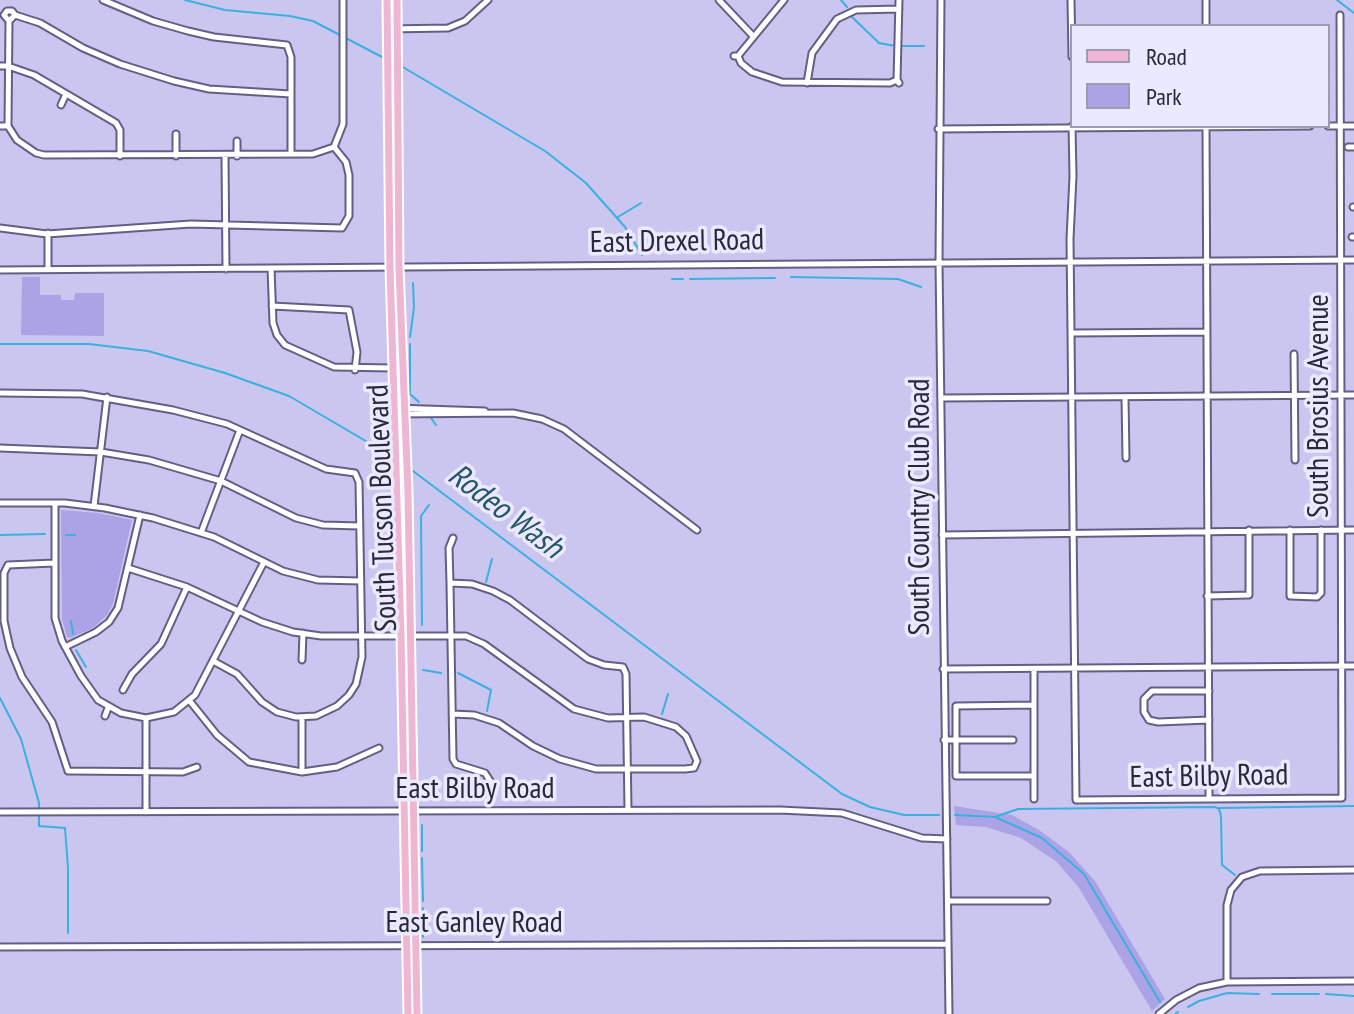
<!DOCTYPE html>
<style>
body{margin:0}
#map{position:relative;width:1354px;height:1014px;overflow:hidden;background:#cac6f0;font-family:"PT Sans Narrow",sans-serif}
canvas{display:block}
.legend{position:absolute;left:1070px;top:24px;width:260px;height:104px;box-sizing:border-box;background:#ebe9ff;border:2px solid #9d9caf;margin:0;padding:10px 14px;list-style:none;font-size:24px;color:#292838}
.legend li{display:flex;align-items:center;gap:16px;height:40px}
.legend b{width:40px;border:2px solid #9d9caf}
</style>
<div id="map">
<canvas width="1354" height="1014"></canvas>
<ul class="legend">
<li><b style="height:10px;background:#efb6d3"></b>Road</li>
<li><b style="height:22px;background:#aba3e6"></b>Park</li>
</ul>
</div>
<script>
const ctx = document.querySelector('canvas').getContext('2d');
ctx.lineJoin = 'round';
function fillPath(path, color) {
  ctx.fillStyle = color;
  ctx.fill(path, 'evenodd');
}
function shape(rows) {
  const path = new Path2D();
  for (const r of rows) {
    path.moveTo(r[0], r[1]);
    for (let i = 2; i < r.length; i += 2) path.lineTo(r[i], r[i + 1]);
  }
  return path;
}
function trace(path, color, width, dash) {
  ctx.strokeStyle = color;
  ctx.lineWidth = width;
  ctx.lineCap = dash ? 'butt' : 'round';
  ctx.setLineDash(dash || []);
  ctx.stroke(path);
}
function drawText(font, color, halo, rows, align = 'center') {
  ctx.font = font + ' "PT Sans Narrow",sans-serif';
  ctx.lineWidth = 7;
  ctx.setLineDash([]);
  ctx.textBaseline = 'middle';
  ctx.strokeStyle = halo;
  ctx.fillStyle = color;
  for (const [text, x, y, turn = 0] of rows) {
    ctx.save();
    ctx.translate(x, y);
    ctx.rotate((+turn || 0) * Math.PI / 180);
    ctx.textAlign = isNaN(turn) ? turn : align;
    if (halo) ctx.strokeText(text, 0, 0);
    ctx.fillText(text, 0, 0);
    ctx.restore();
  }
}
const green = shape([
 [22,277,40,277,40,295,61,295,61,300,74,300,75,293,104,293,104,336,21,335],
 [61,510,98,513,132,520,113,604,107,615,93,628,70,638,67,637,62,619],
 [954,806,1012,815,1039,830,1069,852,1095,881,1165,999,1152,1011,1079,888,1057,862,1021,838,986,827,956,825]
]);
const stream = shape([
 [185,0,225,10,290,16,313,21,384,58],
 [841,0,847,7],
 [1337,0,1354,13],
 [851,16,879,43,895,46],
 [903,46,924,46],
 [401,66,545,151,586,183,625,227,642,255],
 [618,217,641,203],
 [791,277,898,279,921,287],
 [672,279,683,279],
 [690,279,775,278],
 [410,337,414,307,413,283],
 [0,344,89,344,148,351,225,373,289,396,393,457],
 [410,344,410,394,419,402],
 [431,418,436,425],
 [409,468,842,794,870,807,904,815,939,815],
 [0,535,45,534],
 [66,535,75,535],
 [486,582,492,559],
 [71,621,73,634],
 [422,625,421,516,429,505],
 [76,650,86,667],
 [423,670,441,673],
 [458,673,491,690,487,711],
 [0,698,21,739,39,803,39,826,65,828,68,868,68,933],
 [662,714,668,694],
 [1219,808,1354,806],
 [955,815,995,817,1042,838,1084,874,1160,1002],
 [995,817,1018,809,1215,807,1219,809,1221,816,1222,865,1235,875],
 [422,825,422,851],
 [422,858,423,901],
 [423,908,423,937],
 [1272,994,1319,994],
 [1326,994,1354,996],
 [1188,1007,1199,1001,1227,993,1259,994],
 [1175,1014,1178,1012]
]);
const minor = shape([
 [103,0,153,21,188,31,214,37,287,45,291,57,291,154],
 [719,0,753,36],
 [941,0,939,263,949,1014],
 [1071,0,1072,57],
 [1206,0,1206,26],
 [15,15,9,21,4,15,7,11,12,11,15,15,40,23,83,48,120,64,174,81,209,89,291,94],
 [9,21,8,126,17,140,36,153,44,155,313,154,334,147],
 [387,29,448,28,465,21,488,0],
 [734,56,738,56,784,0],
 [738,56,741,63,752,72,782,82,890,83,897,80,899,83],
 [0,66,8,66,34,75,116,123,120,130,120,156],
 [897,80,899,0],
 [807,83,812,53,837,19,856,10,899,9],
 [61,105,66,94],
 [0,126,8,126],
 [1072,126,1073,176,1070,239,1076,800,1342,798,1340,15],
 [1206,126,1209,799],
 [1328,126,1354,126],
 [938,129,1310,126],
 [176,134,176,156],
 [237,141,237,156],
 [1348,147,1354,147],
 [225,156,226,269],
 [1353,207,1354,207],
 [0,228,47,234,191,224,342,228,349,216,349,175,346,162,334,147,343,124,343,0],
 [48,233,48,269],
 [1352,237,1354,237],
 [271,268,273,323,277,335,285,345,334,367,393,368],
 [0,270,1354,260],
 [272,306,349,310],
 [349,310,357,352,355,370],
 [1073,333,1207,332],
 [1294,354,1295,460],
 [0,393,82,394,173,410,227,424,326,469,355,473],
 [1125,397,1126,458],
 [942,398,1354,395],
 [395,408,485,411],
 [395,414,513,413,542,419,564,429,697,530],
 [0,448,101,452,149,460,221,481,296,518,323,525,360,526],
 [0,503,65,503,105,508,153,518,214,537,283,571,318,580,361,581],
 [55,503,55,618,62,641,81,676,98,700,121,713,146,718,174,712,195,695,264,562],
 [94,506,107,397],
 [1290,530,1290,596,1317,597,1321,593,1321,530],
 [201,533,240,430],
 [942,535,1354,530],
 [8,565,4,573,4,621,10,648,22,677,52,722,68,771],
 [8,565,54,563],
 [128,568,187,587,262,622,293,632,321,636,466,636,484,644,574,709,608,718,644,717,676,727,686,736,697,761,694,768,685,769,596,769,560,759,533,746,499,723,474,715,452,714],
 [450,583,449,548,453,538],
 [1207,596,1249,595,1249,530],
 [65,647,96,632,109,622,118,608,140,515],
 [302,660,303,633],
 [215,662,237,674,262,702,277,712,296,717,316,716,337,706,349,695,356,684,362,657,359,482,355,473],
 [943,669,1354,666],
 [1034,669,1034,799],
 [123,690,132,674,161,644,187,587],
 [1209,691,1152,691,1144,699,1144,712,1149,720,1158,722,1209,720],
 [189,700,217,735,249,762,302,772,337,767,379,748],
 [1034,705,956,706,956,776,1034,776],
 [105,716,108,708],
 [302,717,302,772],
 [146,718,146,812],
 [944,740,1013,740],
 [68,771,183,772,197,767],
 [494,787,485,773,456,764,453,759,450,583,472,584,493,591,510,600,588,659,604,665,623,667,626,674,628,810],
 [0,812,780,810,842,813,922,838,947,839],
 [948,901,1047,901],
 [0,947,948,944],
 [1227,982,1227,905,1231,890,1242,877,1260,871,1354,870],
 [1159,1014,1176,1000,1199,988,1227,982,1354,981]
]);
const major = shape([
 [387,0,390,268,401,635,408,1014],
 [397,0,399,267,408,492,417,1014]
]);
const streetNames = [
 ["East Drexel Road",677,242,-1],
 ["South Brosius Avenue",1319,406,-90],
 ["South Country Club Road",920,507,-90],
 ["South Tucson Boulevard",383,508,-92],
 ["East Bilby Road",1209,777,-1],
 ["East Bilby Road",475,789],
 ["East Ganley Road",474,923]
];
const waterNames = [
 ["Rodeo Wash",505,512,37]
];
fillPath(green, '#aba3e6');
trace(stream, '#3bb0df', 2);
trace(minor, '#635f84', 9);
trace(major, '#fff', 11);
trace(minor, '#fff', 5);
trace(major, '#efb6d3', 7);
drawText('30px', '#292838', '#ebe9ff', streetNames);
drawText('italic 32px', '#27566a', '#ebe9ff', waterNames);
</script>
